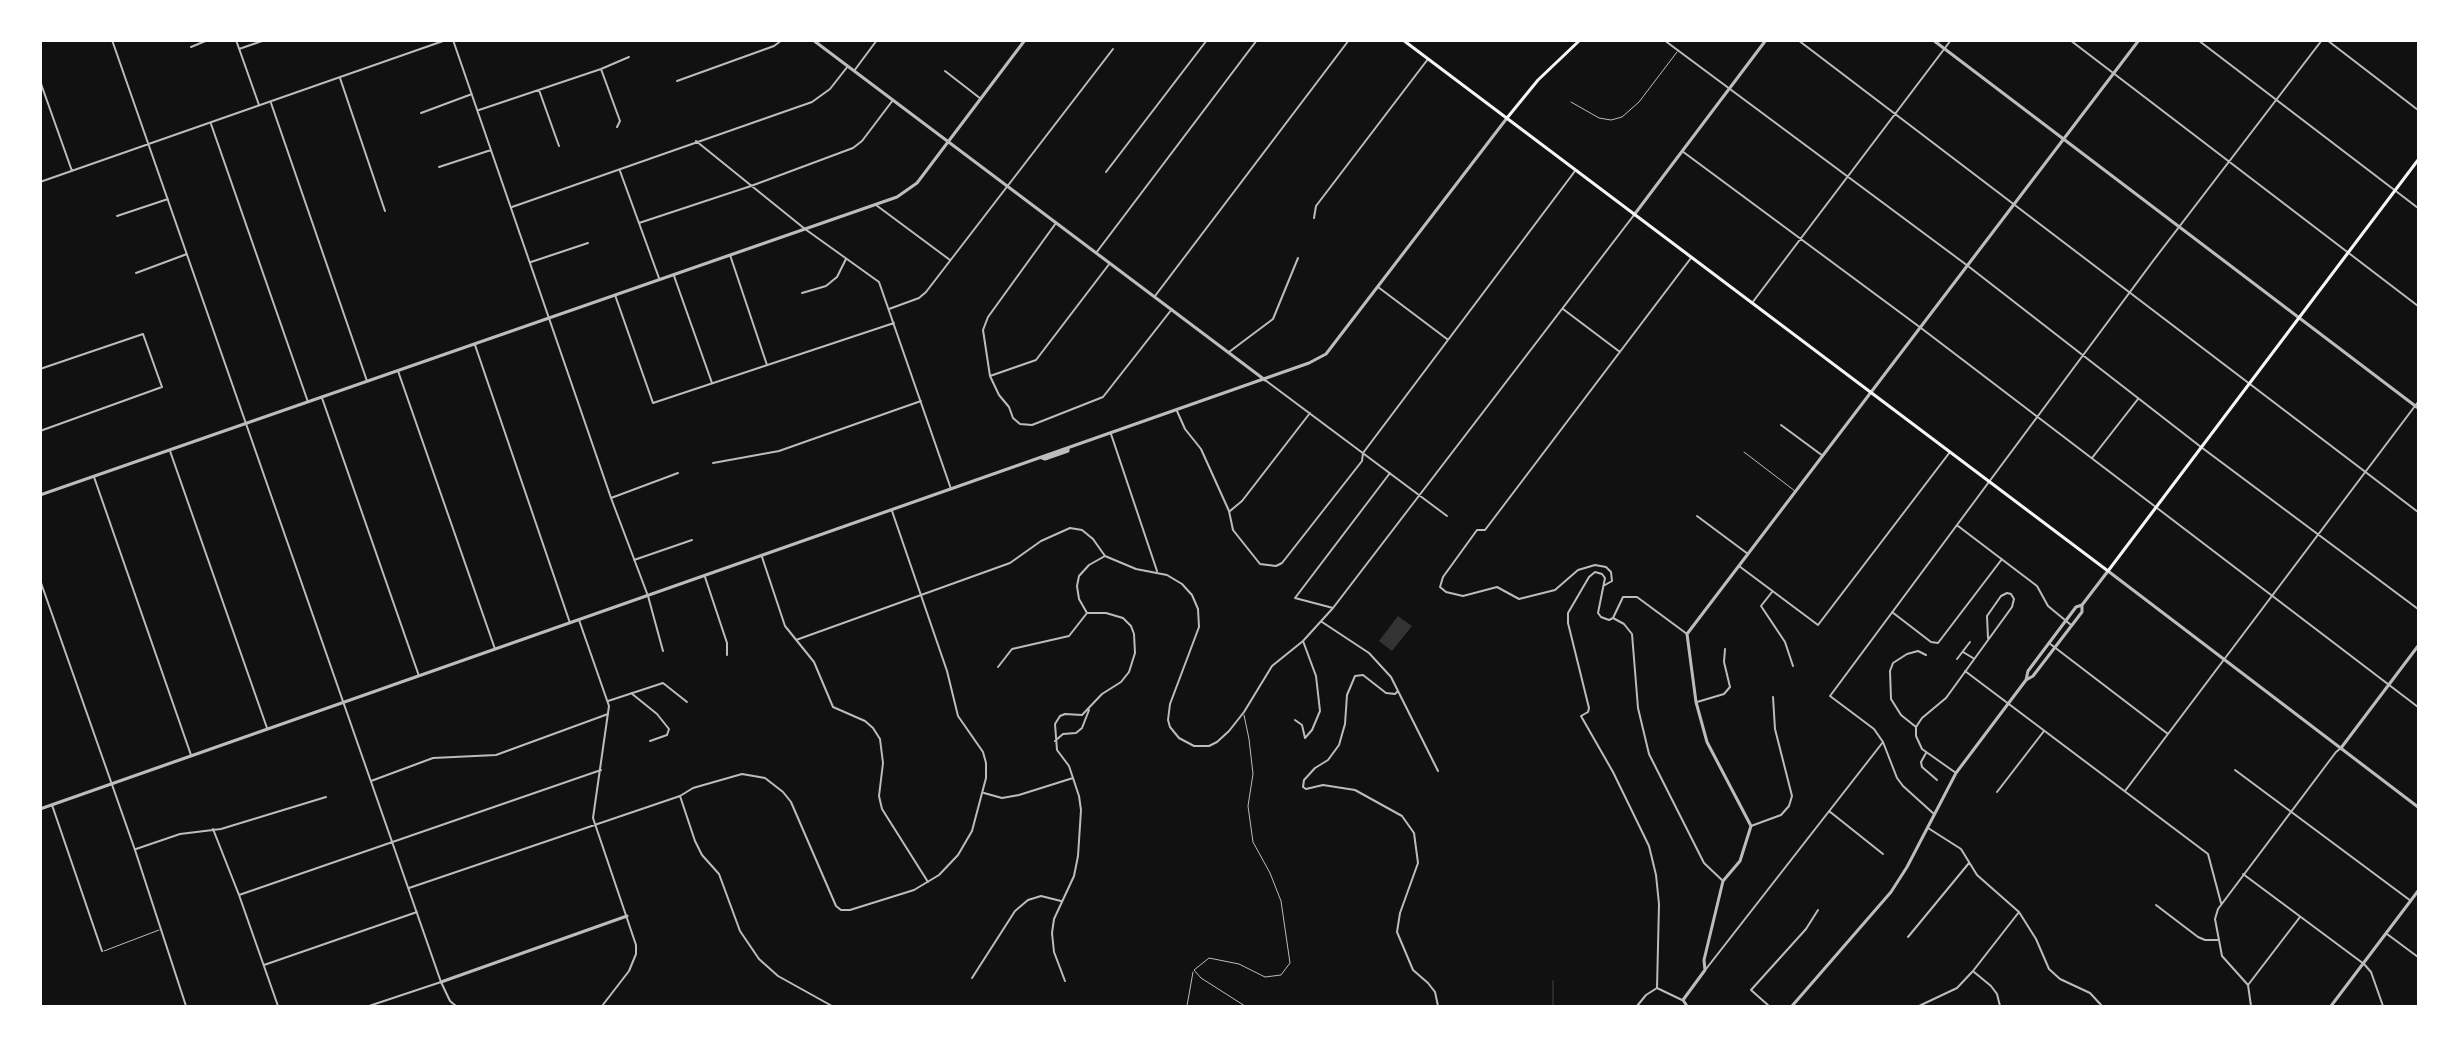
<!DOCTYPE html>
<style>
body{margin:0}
#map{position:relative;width:2459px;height:1047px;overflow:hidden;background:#111;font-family:Karla,sans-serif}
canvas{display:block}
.frame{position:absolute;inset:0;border:42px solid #fff;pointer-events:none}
</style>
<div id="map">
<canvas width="2459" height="1047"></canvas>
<div class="frame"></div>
</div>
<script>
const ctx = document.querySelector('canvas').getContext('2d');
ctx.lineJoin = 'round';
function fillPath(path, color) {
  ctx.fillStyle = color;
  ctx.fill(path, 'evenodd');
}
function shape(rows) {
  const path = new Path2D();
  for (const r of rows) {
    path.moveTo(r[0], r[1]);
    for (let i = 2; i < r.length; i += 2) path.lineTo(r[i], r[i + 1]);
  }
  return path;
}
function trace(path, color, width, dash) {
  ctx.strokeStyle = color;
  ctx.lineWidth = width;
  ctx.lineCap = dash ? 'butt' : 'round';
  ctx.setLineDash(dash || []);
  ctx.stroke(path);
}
const water = shape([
 [1398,616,1412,626,1392,651,1379,641]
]);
const stream = shape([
 [1553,1006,1553,981]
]);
const service = shape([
 [1571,102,1599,118,1611,120,1622,117,1639,102,1677,52],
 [1744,452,1795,491],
 [1244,715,1249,739,1253,774,1248,806,1253,842,1270,873,1281,901,1290,963,1281,975,1265,977,1239,964,1209,958,1194,970,1201,978,1245,1006],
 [104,951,159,930],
 [1187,1006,1193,972]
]);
const minor = shape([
 [112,40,441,982,450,1001,456,1006],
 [236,40,259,105],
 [453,40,611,498,648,596,663,651],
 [1664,40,1968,266,2201,447,2418,609],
 [1798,40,2418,512],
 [2070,40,2418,306],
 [2198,40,2418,208],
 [2327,40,2418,110],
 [191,47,208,40],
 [239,49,265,40],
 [601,69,620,121,617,127],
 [854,71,877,40],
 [945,71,981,99],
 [340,78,385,211],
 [40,81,72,171],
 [677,81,774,46,782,40],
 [539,90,559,146],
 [271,103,367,381],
 [479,110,601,69,629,57],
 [421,113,472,94],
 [211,124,308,402],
 [696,141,805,229,879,282,951,489],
 [1682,151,1921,328,2418,707],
 [439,167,491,150],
 [620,171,659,278],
 [1106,172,1207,40],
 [40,182,446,40],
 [876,205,950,260],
 [512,207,812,102,830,89,848,66],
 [117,216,168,199],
 [1314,218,1316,206,1428,59],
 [639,223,751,186,853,148,862,141,893,100],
 [1056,223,988,317,983,330,990,376,999,395,1009,407,1013,418,1020,424,1032,425,1103,397,1172,309],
 [1096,253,1257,40],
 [730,255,767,365],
 [531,262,588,243],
 [136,273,187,254],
 [674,276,712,383],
 [1378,287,1447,339],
 [802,293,826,286,837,277,846,259],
 [615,295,653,403,894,323],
 [1155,296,1349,40],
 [1752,303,1951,40],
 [889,309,919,298,926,292,1113,49],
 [1563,309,1620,352],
 [475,345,570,623],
 [1229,352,1273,319,1298,258],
 [40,369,143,334,162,387,40,431],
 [398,371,495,649],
 [990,376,1036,360,1110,263],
 [1265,380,1447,516],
 [322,398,419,676],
 [1177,411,1185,429,1201,449,1229,511,1233,530,1260,564,1276,566,1282,563,1362,461,1363,453,1575,171],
 [1781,425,1823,456],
 [1111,434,1157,571],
 [170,451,267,728],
 [2092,458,2138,399],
 [713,463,779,451,921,401],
 [94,477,191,755],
 [611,498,678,473],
 [1230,511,1242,501,1310,413],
 [1697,516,1748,554],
 [1958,526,2037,586,2048,606,2071,625],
 [762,557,785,626,814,662,833,707,865,721,873,728,880,739,883,763,879,796,882,809,928,882],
 [634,560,692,540],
 [1739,566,1818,625,1950,452],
 [705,577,727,643,727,655],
 [40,580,135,850,186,1006],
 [1605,585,1612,581,1611,572,1606,567,1595,565,1578,570,1555,590,1519,599,1497,587,1463,596,1446,592,1440,587,1443,577,1477,530,1485,530,1691,258],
 [1772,592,1761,606,1785,642,1793,666],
 [1333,608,1295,598,1390,473],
 [1892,612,1931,642,1938,643,2002,559],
 [1087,613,1079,599,1077,586,1079,576,1089,565,1105,556],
 [1613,618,1609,620,1601,617,1598,613,1605,578,1602,574,1595,572,1589,577,1568,613,1568,623,1589,708,1588,712,1581,716,1613,772,1649,846,1656,875,1659,904,1657,988,1682,1000],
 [1613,618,1624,624,1632,634,1638,708,1649,754,1704,863,1723,881],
 [1613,618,1623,597,1637,597,1687,634],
 [579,620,609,706,593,818,636,945,636,954,629,971,602,1006],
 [1322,622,1369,653,1391,677,1438,771],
 [796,640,1010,563,1041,541,1070,528,1082,530,1093,539,1105,556,1136,569,1167,575,1182,584,1192,595,1198,609,1199,627,1170,704,1168,720,1170,727,1179,738,1194,746,1209,746,1217,742,1229,731,1244,712,1272,666,1303,641,1333,608,1634,215],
 [2049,643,2168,734],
 [1963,652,1973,658],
 [1957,659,1970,642],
 [998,667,1012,649,1069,636,1087,613],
 [1965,671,2208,854,2221,903],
 [1398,691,1395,694,1386,693,1363,675,1355,676,1347,695,1345,724,1339,745,1328,760,1315,768,1304,780,1303,787,1306,789,1323,785,1355,790,1402,816,1414,833,1418,863,1400,913,1397,932,1413,970,1428,983,1435,992,1438,1006],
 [631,693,657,714,669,729,667,735,650,741],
 [608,701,663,683,687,702],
 [1697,702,1724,694,1730,687,1724,662,1725,649],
 [1295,720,1302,725,1305,738,1312,730,1320,711,1316,676,1303,641],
 [1916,727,1922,718,1946,698,2012,607,2014,599,2011,594,2007,593,2001,596,1987,616,1988,638],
 [1916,727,1901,715,1891,699,1890,671,1893,663,1907,654,1918,651,1926,655],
 [1916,727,1916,736,1922,749,1956,773],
 [1055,741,1063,734,1076,733,1082,728,1089,710],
 [1926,753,1921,762,1922,767,1937,780],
 [2235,770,2411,901],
 [371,781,433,758,496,755,608,714],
 [2125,791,2418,402],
 [1997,792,2044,731],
 [984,793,1002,798,1019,795,1073,778],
 [680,796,695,841,702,855,719,874,740,931,759,959,778,976,832,1006],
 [52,805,102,951],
 [1829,811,1883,854],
 [1934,814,1903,786,1897,778,1883,742,1874,729,1830,696,2153,261,2322,40],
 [1751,826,1781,815,1789,806,1792,796,1775,729,1773,697],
 [1928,828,1961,849,1977,875,2019,912,2036,939,2049,969,2060,979,2090,993,2102,1006],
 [213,829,239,895,278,1006],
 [136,849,180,834,221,829,326,797],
 [2243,874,2364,964,2371,972,2383,1006],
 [409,888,680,796,693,788,742,774,765,778,783,792,791,802,836,906,841,910,850,910,914,890,939,875,958,855,972,831,986,778,986,763,983,752,958,716,947,671,892,511],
 [239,895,601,770],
 [2156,905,2198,937,2205,940,2219,940],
 [2387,934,2418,957],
 [1908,937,1969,863],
 [264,965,417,912],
 [1706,969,1883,742],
 [1974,972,1991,986,1997,994,2000,1006],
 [972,978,1015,911,1028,900,1041,896,1061,901],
 [1065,981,1054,952,1052,933,1054,919,1074,876,1078,856,1081,810,1079,796,1069,766,1057,750,1055,724,1060,716,1065,714,1082,715,1102,694,1121,682,1129,672,1135,653,1134,634,1131,626,1123,618,1106,613,1087,613],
 [2248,985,2300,917],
 [369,1006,441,982],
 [1637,1006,1646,995,1657,988],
 [1769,1006,1751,990,1806,929,1818,910],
 [1919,1006,1957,988,1973,971,2019,912],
 [2251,1006,2248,985,2222,956,2215,919,2218,909,2336,752,2341,748]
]);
const tertiary = shape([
 [813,40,1265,380],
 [1933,40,2418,408],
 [1634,215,1766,40],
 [1042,458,1045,459,1068,451,1068,449],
 [40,495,897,197,917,183,1025,40],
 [2026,680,2028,671,2076,607,2082,605],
 [2341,748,2418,646],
 [40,809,1309,363,1326,354,1507,118],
 [441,982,627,916],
 [1687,1006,1683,1000,1705,970,1704,960,1723,881,1740,861,1751,826,1707,742,1696,702,1687,634,2139,40],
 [1792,1006,1891,892,1907,867,1956,773,2026,680,2033,676,2082,612,2082,605,2108,571,2418,807],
 [2331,1006,2418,891]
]);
const secondary = shape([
 [1403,40,2108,571,2418,160],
 [1507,118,1538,80,1580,40]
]);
fillPath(water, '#333');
trace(stream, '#333', 1.5);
trace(service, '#bcbcbc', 1);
trace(minor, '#bcbcbc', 2);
trace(tertiary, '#bcbcbc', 3);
trace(secondary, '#f5f5f5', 3);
</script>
